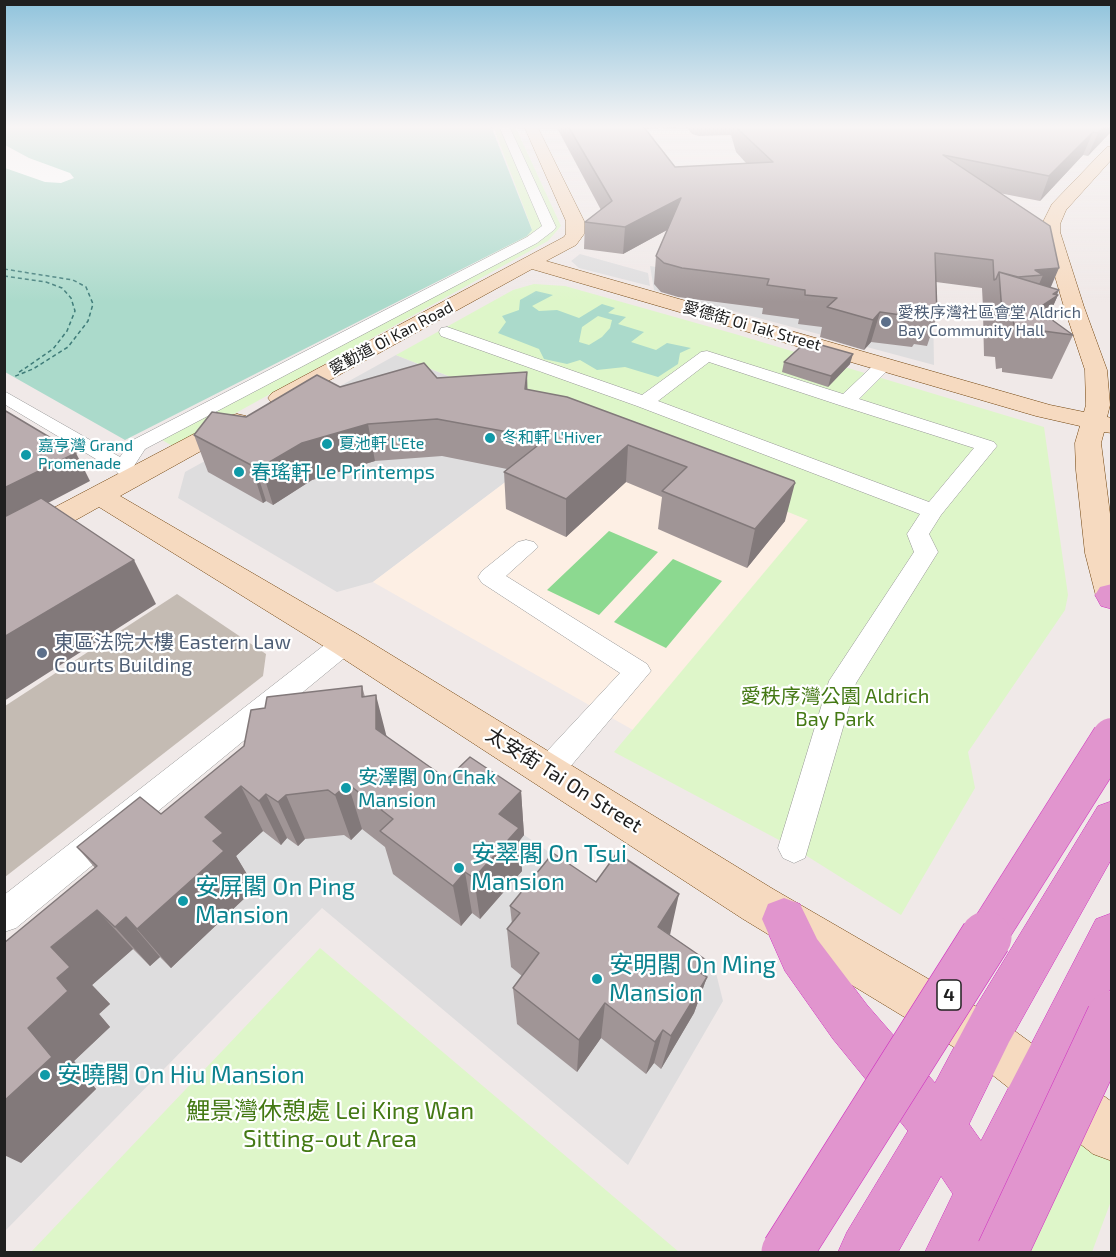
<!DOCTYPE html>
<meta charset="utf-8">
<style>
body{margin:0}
#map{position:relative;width:1116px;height:1257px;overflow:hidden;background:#f0e9e8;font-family:"Exo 2",sans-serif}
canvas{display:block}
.frame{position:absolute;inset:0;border:6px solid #202020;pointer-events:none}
</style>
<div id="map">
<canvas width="1116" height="1257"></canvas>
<div class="frame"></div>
</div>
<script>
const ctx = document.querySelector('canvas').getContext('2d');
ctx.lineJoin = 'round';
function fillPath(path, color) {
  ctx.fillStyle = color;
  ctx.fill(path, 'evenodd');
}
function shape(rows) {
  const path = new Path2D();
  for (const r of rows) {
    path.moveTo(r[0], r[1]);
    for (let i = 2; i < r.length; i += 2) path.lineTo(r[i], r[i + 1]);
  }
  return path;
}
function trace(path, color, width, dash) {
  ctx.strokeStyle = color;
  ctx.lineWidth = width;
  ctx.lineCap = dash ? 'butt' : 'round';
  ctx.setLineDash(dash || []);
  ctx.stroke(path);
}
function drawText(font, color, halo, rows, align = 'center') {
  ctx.font = font + ' "Exo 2","Noto Sans TC",sans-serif';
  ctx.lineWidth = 4.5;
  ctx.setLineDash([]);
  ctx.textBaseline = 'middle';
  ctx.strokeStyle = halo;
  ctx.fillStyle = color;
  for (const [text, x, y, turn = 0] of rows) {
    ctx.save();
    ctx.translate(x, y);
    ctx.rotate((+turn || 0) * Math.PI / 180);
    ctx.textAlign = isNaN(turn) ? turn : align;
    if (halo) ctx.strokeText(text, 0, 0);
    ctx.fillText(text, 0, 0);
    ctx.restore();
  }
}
const residential = shape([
 [580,254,648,273,650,286,579,268,571,261],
 [650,266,933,309,934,365,654,290],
 [396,355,577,428,373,582,337,592,178,498,185,472],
 [346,713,714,965,723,1001,628,1165,322,908,5,1231,5,980]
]);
const education = shape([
 [577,428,809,520,633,730,373,582]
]);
const construction = shape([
 [177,594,266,654,263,676,5,877,5,706]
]);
const park = shape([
 [493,126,515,126,561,226,548,241,174,447,152,434,527,236,532,229],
 [534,284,565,286,735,334,1044,427,1068,595,1065,610,968,752,975,788,901,915,794,848,614,752,808,520,396,355,513,290],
 [320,948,679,1252,31,1252],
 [1047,1099,1111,1151,1111,1201,1092,1252,972,1252]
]);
const pitch = shape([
 [609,531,658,552,599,615,547,590],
 [673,559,722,581,666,648,614,622]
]);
const water = shape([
 [5,126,491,126,532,230,527,236,125,440,5,372],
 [536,291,553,295,532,306,539,311,557,310,579,318,602,304,615,308,608,313,626,317,618,324,644,332,631,342,656,350,667,343,691,348,680,353,678,364,658,377,625,367,597,370,580,360,567,364,544,359,539,349,498,333,506,322,502,316,519,310,520,300],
 [598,316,612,320,610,328,602,337,589,345,579,342,582,327]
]);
const pier = shape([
 [5,145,29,158,70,173,74,178,61,183,45,182,5,168]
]);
const ferry = shape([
 [4,269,73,280,86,287,93,304,88,321,68,347,33,369,13,377],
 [4,276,46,282,62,288,71,298,75,311,67,331,53,349,18,373]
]);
const street = shape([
 [499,126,509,126,556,227,554,230,537,243,145,449,134,466,143,478,140,482,133,484,126,482,116,471,4,404,4,391,120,457,131,441,527,237,542,226,499,126],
 [447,327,642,395,701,352,707,351,843,394,879,360,885,359,891,360,894,364,859,399,994,442,997,446,941,515,929,534,938,552,856,683,805,858,794,863,783,858,778,848,829,681,914,552,907,534,920,514,637,406,441,336,439,332,441,328,447,327],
 [709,362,839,405,974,448,929,502,658,401,709,362],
 [526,540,534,542,538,547,506,576,647,664,651,671,559,780,548,784,537,780,533,771,537,762,620,673,482,583,478,577,482,571,518,542,526,540],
 [345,634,354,636,358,643,354,650,16,928,4,932,4,895,336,636,345,634]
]);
const secondary = shape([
 [524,126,537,126,584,221,584,234,576,245,546,261,1050,405,1084,412,1086,405,1085,370,1064,307,1042,232,1042,224,1052,204,1107,147,1112,146,1112,159,1066,210,1060,224,1060,232,1084,307,1107,370,1110,405,1107,417,1112,418,1112,433,1104,432,1101,443,1112,530,1112,607,1101,604,1096,596,1085,553,1076,470,1075,443,1080,426,1036,416,532,269,288,403,280,405,272,403,268,398,272,393,564,237,566,234,566,221,524,126],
 [237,414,246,416,249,421,246,426,120,496,357,634,773,889,1001,1021,1112,1102,1112,1161,1093,1154,967,1055,743,919,333,652,99,507,15,554,4,557,4,534,228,416,237,414]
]);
const highway = shape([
 [1112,584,1112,609,1101,606,1095,595,1100,587,1112,584],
 [1112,801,1112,858,1009,1042,969,1124,981,1141,1096,919,1112,913,1112,985,984,1252,925,1252,953,1194,941,1176,898,1252,838,1252,847,1232,908,1131,833,1039,785,971,762,919,768,904,784,898,800,904,817,939,867,1005,935,1083,975,1008,1098,806,1112,801]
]);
const highwayBridgeFar1 = shape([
 [985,939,1112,738]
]);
const highwayBridge = shape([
 [787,1252,986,937],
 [1002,1252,1112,1017]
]);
const wall = shape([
 [556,126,1112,126,1088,156,1083,155,1040,201,999,193,1050,287,1058,295,1048,317,1073,335,1052,379,1002,372,1002,368,996,369,995,357,984,356,983,313,985,308,983,308,982,288,936,282,937,316,927,346,914,344,912,347,871,342,864,350,820,337,822,327,798,324,799,319,762,314,763,308,678,297,661,292,654,284,656,256,667,230,623,254,584,249,585,222,601,210],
 [686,127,692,134,699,136,731,135,736,152,746,163,675,167,645,129],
 [784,362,850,364,828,387,782,372],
 [437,378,527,390,567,397,785,521,747,568,658,529,662,497,626,482,566,537,506,509,504,472,507,469,442,456,375,461,312,480,273,505,266,501,263,503,208,472,194,435,246,417,340,387],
 [362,686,365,697,387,737,447,779,521,791,524,835,520,840,522,871,480,919,472,913,461,926,393,874,385,847,362,829,351,840,344,835,305,839,298,846,287,838,281,845,263,831,236,856,248,876,242,881,249,894,171,968,160,957,150,966,133,949,92,985,110,1004,99,1014,110,1027,74,1061,96,1089,21,1163,95,868,77,847,161,814,244,746,265,708],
 [510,906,670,935,706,960,701,973,707,977,694,1013,661,1069,654,1063,646,1074,601,1038,577,1072,517,1024,513,988,522,976,511,967,507,929,512,924]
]);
const shadedWall = shape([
 [1105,126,1112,126,1112,131,1088,156,1098,133],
 [1093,132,1083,155,1040,201,1049,176],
 [681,198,678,224,623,254,625,227],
 [1059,268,1047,296,1033,298,1043,275,1035,270],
 [1059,290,1056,297,1058,295,1042,331,1037,309,1053,294],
 [880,312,871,342,864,350,873,320],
 [853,354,850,364,828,387,831,376],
 [527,372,528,408,525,389],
 [368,424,375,461,312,480,273,505,261,467,302,443],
 [628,445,626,482,566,537,566,499],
 [76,453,90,481,4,526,4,488],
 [254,463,266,501,263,503,251,465],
 [795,483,785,521,747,568,755,529],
 [134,560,156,604,4,701,4,637],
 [376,695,388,742,376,729],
 [348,784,362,829,351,840,335,795],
 [241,786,263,831,236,856,248,876,242,881,249,894,171,968,137,929,213,841,205,817],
 [521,791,524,835,520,840,522,871,480,919,474,878,499,814],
 [266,794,287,838,281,845,259,801],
 [286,795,305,839,298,846,278,802],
 [465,872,472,913,461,926,453,886],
 [679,894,670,935,658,927],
 [97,910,133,949,92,985,110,1004,99,1014,110,1027,74,1061,96,1089,21,1163,4,1155,4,1101,28,1028,57,978,51,947],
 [126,917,160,957,150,966,115,927],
 [706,960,694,997,707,977,694,1013,661,1069,671,1036,699,972],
 [605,1003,601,1038,577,1072,579,1040],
 [663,1030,654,1063,646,1074,655,1042]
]);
const building = shape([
 [568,126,643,126,675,167,773,162,739,130,738,126,1105,126,1098,133,1093,132,1049,176,943,155,1050,226,1059,268,1035,270,1043,275,1018,277,999,272,996,279,994,280,993,260,935,253,937,316,922,314,922,318,880,312,873,320,827,307,837,298,805,295,805,290,767,285,769,279,682,268,664,263,656,256,681,198,625,227,585,222,612,201,568,126],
 [999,272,1059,290,1053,294,1058,295,1037,309,1073,335,1021,328,1020,325,1014,325,1012,314,1002,313,999,272],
 [807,341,853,354,831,376,784,362,807,341],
 [424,363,437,378,527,372,525,389,567,397,794,481,795,483,755,529,662,491,687,467,628,445,566,499,504,472,546,439,437,419,368,424,302,443,261,467,254,463,251,465,194,435,212,412,246,417,317,375,340,387,424,363],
 [4,410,76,453,4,488,4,410],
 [41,498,134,560,4,637,4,517,41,498],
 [362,686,362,697,376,695,376,729,447,779,470,757,521,791,499,814,519,828,474,878,465,872,453,886,380,831,393,819,348,784,335,795,328,790,286,795,278,802,266,794,259,801,241,786,205,817,223,833,213,841,224,851,137,929,126,917,115,927,97,910,51,947,70,967,57,978,68,991,28,1028,52,1057,4,1101,4,943,97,866,77,847,140,797,161,814,244,746,251,710,265,708,267,697,362,686],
 [553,853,596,882,617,853,679,894,658,927,706,960,699,972,707,977,671,1036,663,1030,655,1042,605,1003,579,1040,513,988,539,953,507,929,520,913,510,906,553,853]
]);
const markers = [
 [886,322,6,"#5c6f8a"],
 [490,438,6,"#0f9aa8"],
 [327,444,6,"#0f9aa8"],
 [26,455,6,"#0f9aa8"],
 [239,472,6,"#0f9aa8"],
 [42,653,6,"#5c6f8a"],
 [346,788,6,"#0f9aa8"],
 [459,868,6,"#0f9aa8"],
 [183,901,6,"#0f9aa8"],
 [597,979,6,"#0f9aa8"],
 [45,1075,6,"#0f9aa8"]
];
const farServicenames = [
 ["愛秩序灣社區會堂 Aldrich",898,313],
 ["Bay Community Hall",898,331]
];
const farStreetnames = [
 ["愛德街 Oi Tak Street",752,326,16],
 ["愛勤道 Oi Kan Road",391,338,-28]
];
const farCulturenames = [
 ["冬和軒 L'Hiver",502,438],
 ["夏池軒 L'Ete",339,444],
 ["嘉亨灣 Grand",38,446],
 ["Promenade",38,464]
];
const shields = [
 [949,995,24]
];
const shieldNames = [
 ["4",949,995]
];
const cultureNames = [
 ["春瑤軒 Le Printemps",251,472],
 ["安澤閣 On Chak",358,777],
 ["Mansion",358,800]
];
const serviceNames = [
 ["東區法院大樓 Eastern Law",54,642],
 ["Courts Building",54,665]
];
const parkNames = [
 ["愛秩序灣公園 Aldrich",835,696],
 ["Bay Park",835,719]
];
const streetNames = [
 ["太安街 Tai On Street",564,780,32]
];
const nearCulturenames = [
 ["安翠閣 On Tsui",471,854],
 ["Mansion",471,882],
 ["安屏閣 On Ping",195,887],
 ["Mansion",195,915],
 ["安明閣 On Ming",609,965],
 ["Mansion",609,993],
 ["安曉閣 On Hiu Mansion",57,1075]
];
const nearParknames = [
 ["鯉景灣休憩處 Lei King Wan",330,1111],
 ["Sitting-out Area",330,1139]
];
fillPath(residential, '#deddde');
fillPath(education, '#fdefe4');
fillPath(construction, '#c4bbb3');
fillPath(park, '#def6c9');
fillPath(pitch, '#8cd990');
fillPath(water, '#abdacb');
fillPath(pier, '#fff');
trace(ferry, '#3f7c79', 1.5, [4, 3]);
trace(street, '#979797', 1);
trace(secondary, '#72440d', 1);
trace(highway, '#cf34c0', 1);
fillPath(street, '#fff');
fillPath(secondary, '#f6dac0');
fillPath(highway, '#e195ce');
trace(highwayBridgeFar1, '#cf34c0', 41, []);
trace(highwayBridge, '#cf34c0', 52, []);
trace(highwayBridgeFar1, '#e195ce', 40);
trace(highwayBridge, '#e195ce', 51);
fillPath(wall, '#a09596');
fillPath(shadedWall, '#82797a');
fillPath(building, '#baadaf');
trace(building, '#82797a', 1.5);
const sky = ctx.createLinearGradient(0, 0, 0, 302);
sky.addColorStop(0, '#8fc3dc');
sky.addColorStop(0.42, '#f8f5f5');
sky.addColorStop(1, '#f8f5f500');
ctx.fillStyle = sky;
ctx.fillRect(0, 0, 1116, 302);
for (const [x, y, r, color] of markers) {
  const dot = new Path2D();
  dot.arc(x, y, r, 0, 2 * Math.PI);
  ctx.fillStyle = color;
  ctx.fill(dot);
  trace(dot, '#fff', 2);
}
drawText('16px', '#4e5e75', '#fff', farServicenames, 'left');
drawText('16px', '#202020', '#fff', farStreetnames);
drawText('16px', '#0d838f', '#fff', farCulturenames, 'left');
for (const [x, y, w] of shields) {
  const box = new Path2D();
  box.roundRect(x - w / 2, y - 15, w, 30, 4.5);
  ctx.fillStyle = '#fff';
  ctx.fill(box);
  trace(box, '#202020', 1.5);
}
drawText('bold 18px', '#202020', null, shieldNames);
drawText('20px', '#0d838f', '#fff', cultureNames, 'left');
drawText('20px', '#4e5e75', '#fff', serviceNames, 'left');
drawText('20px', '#447914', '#fff', parkNames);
drawText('20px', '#202020', '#fff', streetNames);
drawText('24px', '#0d838f', '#fff', nearCulturenames, 'left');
drawText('24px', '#447914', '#fff', nearParknames);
</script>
